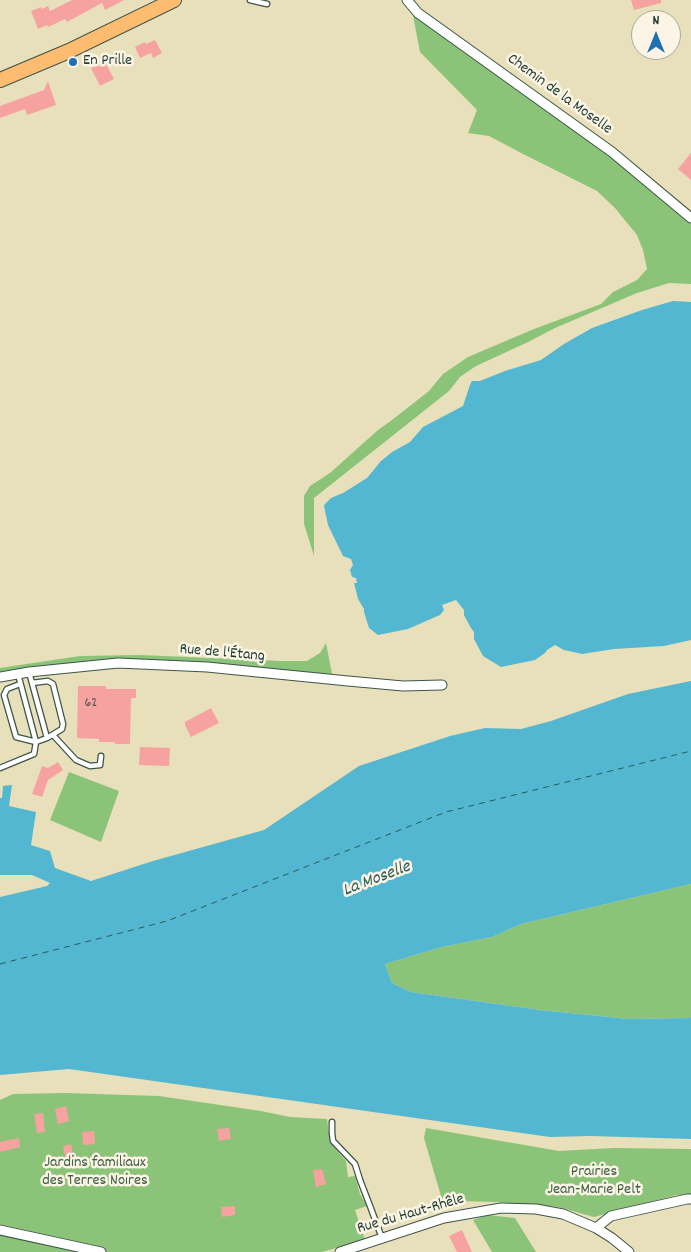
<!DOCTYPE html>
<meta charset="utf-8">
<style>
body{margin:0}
#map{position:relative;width:691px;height:1252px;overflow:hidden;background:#e8e0bb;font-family:Dekko,sans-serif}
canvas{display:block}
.north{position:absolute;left:631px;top:10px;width:50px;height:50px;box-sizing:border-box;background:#fcf5e5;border:1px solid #a4ab9e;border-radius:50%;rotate:0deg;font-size:14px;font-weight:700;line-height:20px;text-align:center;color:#1f3d34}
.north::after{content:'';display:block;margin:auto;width:18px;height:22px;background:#1f6fb2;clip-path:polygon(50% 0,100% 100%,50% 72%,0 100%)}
</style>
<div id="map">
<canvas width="691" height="1252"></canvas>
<div class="north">N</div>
</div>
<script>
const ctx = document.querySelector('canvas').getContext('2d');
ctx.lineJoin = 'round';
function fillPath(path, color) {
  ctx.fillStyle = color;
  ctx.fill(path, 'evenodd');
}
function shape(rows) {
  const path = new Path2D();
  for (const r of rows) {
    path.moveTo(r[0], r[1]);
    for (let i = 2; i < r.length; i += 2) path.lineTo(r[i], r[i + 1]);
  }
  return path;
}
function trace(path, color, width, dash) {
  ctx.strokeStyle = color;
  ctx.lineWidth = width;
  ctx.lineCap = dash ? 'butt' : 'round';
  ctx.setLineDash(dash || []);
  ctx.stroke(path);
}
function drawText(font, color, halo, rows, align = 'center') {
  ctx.font = font + ' Dekko,sans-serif';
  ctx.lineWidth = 5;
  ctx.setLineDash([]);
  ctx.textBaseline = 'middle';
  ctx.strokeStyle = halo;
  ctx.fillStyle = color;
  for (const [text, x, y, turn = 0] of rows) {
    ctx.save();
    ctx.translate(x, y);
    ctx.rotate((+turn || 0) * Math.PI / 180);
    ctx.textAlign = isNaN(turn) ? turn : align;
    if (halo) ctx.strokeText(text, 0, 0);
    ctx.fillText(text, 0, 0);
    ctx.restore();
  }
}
const green = shape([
 [411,5,612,152,691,218,691,284,669,283,637,293,555,328,526,343,476,366,460,377,449,391,314,498,314,556,304,524,304,496,310,486,330,473,378,430,392,420,429,391,443,374,468,357,534,329,601,304,613,292,637,280,647,269,643,250,637,235,615,208,597,191,525,155,489,136,468,133,477,110,420,52],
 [326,643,333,679,118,663,0,678,0,668,80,656,140,655,282,661,307,661,320,653],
 [69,772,119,791,101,842,50,820],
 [691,884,691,1018,629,1019,540,1010,411,992,392,983,385,964,442,947,492,937,521,924],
 [66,1093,159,1096,261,1111,290,1117,327,1119,329,1134,333,1146,346,1161,348,1177,355,1176,360,1194,367,1206,355,1210,365,1240,322,1252,0,1252,0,1100,13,1094],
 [426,1128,559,1151,614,1148,691,1149,691,1195,677,1195,594,1217,558,1207,497,1202,455,1201,443,1203,424,1138],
 [487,1215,515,1218,536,1252,492,1252,473,1220]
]);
const water = shape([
 [673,301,691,302,691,640,664,646,614,649,582,654,564,650,555,645,547,650,545,653,535,660,501,667,483,656,474,639,474,632,471,628,464,615,464,610,456,600,442,605,444,610,440,615,408,629,378,635,369,628,364,612,364,609,358,599,354,583,357,583,356,578,352,577,350,570,353,565,351,559,343,556,328,525,324,506,325,504,331,498,343,493,367,478,381,461,392,452,410,442,423,427,463,406,470,385,472,381,480,381,505,371,541,360,564,344,592,328,642,310],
 [691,681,691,884,521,924,492,937,442,947,385,964,392,983,411,992,540,1010,629,1019,691,1018,691,1139,590,1136,550,1137,69,1069,0,1075,0,897,47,886,50,883,32,875,0,875,0,798,2,798,3,786,12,785,9,806,36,812,31,845,50,851,55,868,91,881,153,861,264,830,359,766,450,736,485,728,521,729,551,721,628,694]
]);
const ferry = shape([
 [0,964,167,921,446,812,691,751]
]);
const building = shape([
 [72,0,124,0,105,10,102,3,67,22,65,19,48,27,47,25,38,29,31,11,41,7,42,9,48,6,50,11],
 [631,0,661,0,661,3,634,10],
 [155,40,162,53,153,58,151,53,140,58,135,47,145,42,146,44],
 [106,64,114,79,100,86,91,68,99,65,100,67],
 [48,81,56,105,27,115,25,109,0,118,0,106,44,90],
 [691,153,691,180,678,169],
 [78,686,106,686,106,689,136,689,136,698,131,698,130,744,115,744,115,742,99,742,99,739,77,738],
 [211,708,219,723,191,737,185,725,185,722],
 [140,747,170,748,169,766,139,765],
 [58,762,63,770,48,780,42,797,32,794,42,766,48,768],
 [66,1106,69,1121,58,1124,55,1109],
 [43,1113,45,1132,37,1133,34,1114],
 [229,1128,231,1139,219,1141,217,1129],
 [94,1131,95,1144,83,1145,82,1132],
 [19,1138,20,1147,0,1152,0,1142],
 [71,1144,74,1159,66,1161,63,1146],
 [322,1169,326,1184,316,1187,313,1170],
 [235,1206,235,1215,222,1217,221,1207],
 [462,1230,472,1252,457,1252,449,1236]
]);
const lane = shape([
 [250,0,267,4],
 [18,674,36,742,16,737,4,695,7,689,20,684],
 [32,683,48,681,53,684,63,724,62,729,47,738],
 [53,735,76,760,90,766,100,765,101,756],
 [0,768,34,754,36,742,47,738,29,672],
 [332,1122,332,1133,333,1141,355,1164,360,1180,370,1206,382,1238]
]);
const street = shape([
 [407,0,418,13,612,152,691,218],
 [0,677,29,672,118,663,207,667,348,681,403,686,442,685],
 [596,1228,611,1216,687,1199,691,1199],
 [0,1230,101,1252],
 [340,1252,444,1218,501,1208,536,1209,563,1214,596,1228,612,1238,629,1252]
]);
const primary = shape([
 [0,80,69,51,174,0]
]);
const markers = [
 [73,62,5,"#1f6fb2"]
];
const numberNames = [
 ["62",91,704]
];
const poiNames = [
 ["En Prille",83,62]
];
const streetNames = [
 ["Chemin de la Moselle",559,95,36],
 ["Rue de l'Étang",222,654,5],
 ["Rue du Haut-Rhêle",411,1215,-16]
];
const parkNames = [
 ["Jardins familiaux",95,1164],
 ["des Terres Noires",95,1182],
 ["Prairies",594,1173],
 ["Jean-Marie Pelt",594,1191]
];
const waterNames = [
 ["La Moselle",377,880,-21]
];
fillPath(green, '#8bc479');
fillPath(water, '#53b7d1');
trace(ferry, '#2c5c5b', 1, [6, 5]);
fillPath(building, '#f6a2a1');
trace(lane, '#3d5548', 7);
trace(street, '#3d5548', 11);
trace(primary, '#3d5548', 16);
trace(lane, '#fff', 4.5);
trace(street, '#fff', 9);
trace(primary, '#fdbc6f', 14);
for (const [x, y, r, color] of markers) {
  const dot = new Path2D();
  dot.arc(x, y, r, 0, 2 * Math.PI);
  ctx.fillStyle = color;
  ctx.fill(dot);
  trace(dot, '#fcf5e5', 2);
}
drawText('14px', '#55564f', null, numberNames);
drawText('16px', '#1f3d34', '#fcf5e5', poiNames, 'left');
drawText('16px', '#1f3d34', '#fcf5e5', streetNames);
drawText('16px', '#3a5f45', '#fcf5e5', parkNames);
drawText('italic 18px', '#2c5c5b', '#fcf5e5', waterNames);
</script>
